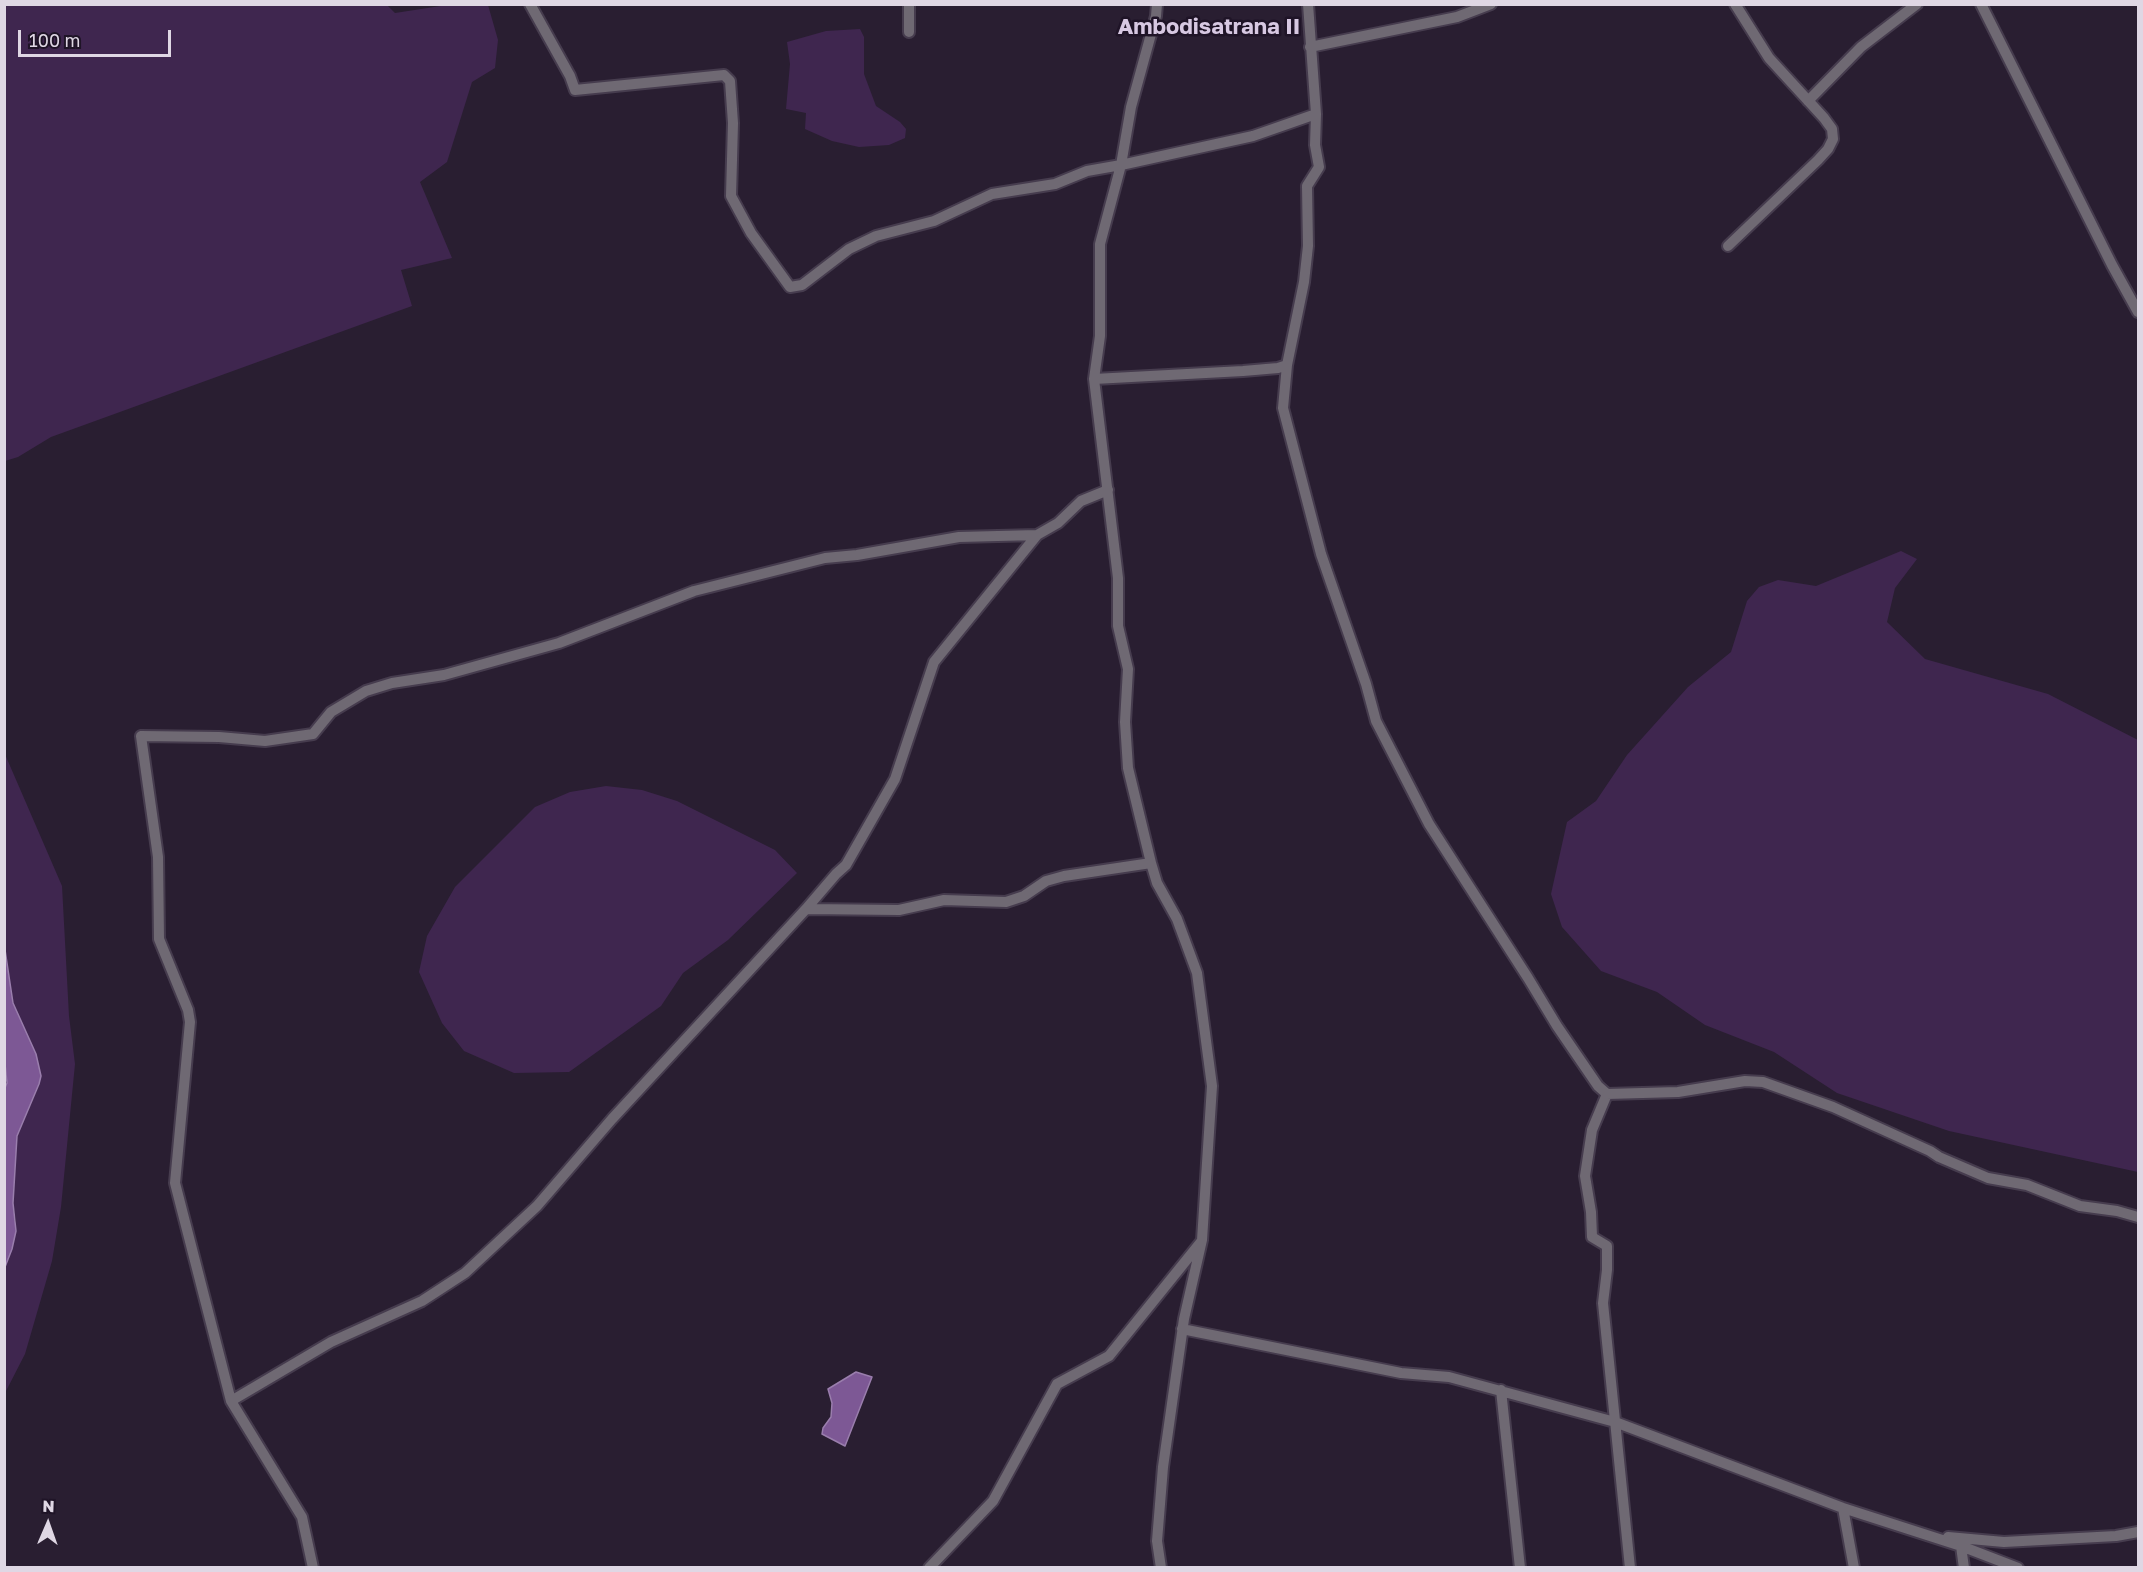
<!DOCTYPE html>
<style>
body{margin:0}
#map{position:relative;width:2143px;height:1572px;overflow:hidden;background:#291e31;font-family:"Golos Text",sans-serif}
canvas{display:block}
.frame{position:absolute;inset:0;border:6px solid #dfd7e4;pointer-events:none}
.north{position:absolute;left:18px;top:1494px;width:60px;height:60px;-webkit-text-stroke:4px #1f1427;paint-order:stroke;rotate:2deg;font-size:16px;font-weight:700;line-height:24px;text-align:center;color:#dfd7e4}
.north::after{content:'';display:block;margin:auto;width:21px;height:27px;background:#dfd7e4;clip-path:polygon(50% 0,100% 100%,50% 72%,0 100%)}
.scale{position:absolute;left:18px;top:30px;width:153px;height:27px;box-sizing:border-box;border:3px solid #dfd7e4;border-top:0;padding-left:8px;font-size:18px;line-height:21px;white-space:nowrap;color:#dfd7e4;-webkit-text-stroke:4px #1f1427;paint-order:stroke}
</style>
<div id="map">
<canvas width="2143" height="1572"></canvas>
<div class="frame"></div>
<div class="north">N</div>
<div class="scale">100 m</div>
</div>
<script>
const ctx = document.querySelector('canvas').getContext('2d');
ctx.lineJoin = 'round';
function fillPath(path, color) {
  ctx.fillStyle = color;
  ctx.fill(path, 'evenodd');
}
function shape(rows) {
  const path = new Path2D();
  for (const r of rows) {
    path.moveTo(r[0], r[1]);
    for (let i = 2; i < r.length; i += 2) path.lineTo(r[i], r[i + 1]);
  }
  return path;
}
function trace(path, color, width, dash) {
  ctx.strokeStyle = color;
  ctx.lineWidth = width;
  ctx.lineCap = dash ? 'butt' : 'round';
  ctx.setLineDash(dash || []);
  ctx.stroke(path);
}
function drawText(font, color, halo, rows, align = 'center') {
  ctx.font = font + ' "Golos Text",sans-serif';
  ctx.lineWidth = 5;
  ctx.setLineDash([]);
  ctx.textBaseline = 'middle';
  ctx.strokeStyle = halo;
  ctx.fillStyle = color;
  for (const [text, x, y, turn = 0] of rows) {
    ctx.save();
    ctx.translate(x, y);
    ctx.rotate((+turn || 0) * Math.PI / 180);
    ctx.textAlign = isNaN(turn) ? turn : align;
    if (halo) ctx.strokeText(text, 0, 0);
    ctx.fillText(text, 0, 0);
    ctx.restore();
  }
}
const green = shape([
 [386,4,395,13,447,5,488,5,498,40,495,68,472,82,447,162,420,182,452,258,401,270,412,306,51,437,18,457,5,461,5,5],
 [860,29,864,37,864,74,876,106,900,122,906,129,905,138,889,145,859,147,832,141,805,129,806,113,786,109,790,64,787,42,826,31],
 [1901,551,1917,559,1895,588,1887,622,1925,659,2048,694,2138,740,2138,1172,1949,1131,1837,1093,1774,1052,1705,1025,1657,992,1601,971,1562,927,1551,894,1567,822,1596,801,1627,755,1688,687,1731,652,1747,601,1759,587,1778,580,1816,586],
 [4,752,62,886,69,1016,75,1064,61,1207,52,1261,25,1354,5,1393,4,1267,12,1249,16,1221,13,1203,17,1136,39,1085,36,1054,13,1003,5,955],
 [606,786,642,790,677,801,775,850,797,873,728,940,683,973,661,1006,569,1072,514,1073,464,1051,442,1023,419,972,427,936,455,887,535,807,570,792]
]);
const water = shape([
 [4,943,13,1003,36,1054,41,1076,39,1084,17,1136,13,1203,16,1231,12,1249,5,1267,4,1090,7,1083,4,1054,4,943],
 [856,1372,872,1377,845,1446,822,1434,823,1428,831,1417,832,1403,828,1389,856,1372]
]);
const minor = shape([
 [530,4,570,76,575,90,724,75,730,81,733,123,731,196,751,233,790,287,802,285,849,249,876,236,934,221,992,194,1055,184,1087,171,1121,165,1253,136,1316,114,1308,4],
 [1157,4,1156,16,1131,107,1121,165,1100,244,1100,336,1094,379,1118,578,1118,626,1128,669,1125,722,1128,768,1151,863,1157,883,1177,919,1197,973,1212,1086,1202,1240,1184,1319,1163,1467,1157,1541,1161,1568],
 [1981,4,2112,265,2138,312],
 [909,32,909,4],
 [1310,47,1457,17,1491,4],
 [1808,101,1861,47,1917,4],
 [1728,246,1818,160,1828,149,1833,139,1832,129,1824,118,1769,58,1735,4],
 [1287,365,1283,408,1321,554,1366,684,1376,721,1429,824,1528,978,1557,1026,1598,1086,1607,1094,1678,1092,1745,1081,1763,1082,1833,1107,1930,1151,1939,1157,1988,1178,2027,1185,2080,1206,2117,1211,2138,1217],
 [1094,379,1243,371,1278,368,1287,365,1304,282,1308,246,1307,186,1319,167,1315,145,1316,114],
 [806,909,899,910,944,900,1006,902,1024,896,1046,881,1064,876,1151,863],
 [1607,1094,1592,1130,1585,1176,1591,1212,1592,1237,1607,1246,1607,1270,1603,1303,1630,1568],
 [1182,1329,1401,1373,1449,1377,1615,1422,1843,1508,1961,1546,2018,1568],
 [1501,1390,1520,1568],
 [231,1401,331,1342,422,1301,465,1273,537,1206,612,1119,806,909,836,874,846,865,895,779,934,662,1037,535,1058,523,1081,501,1108,490],
 [1843,1508,1854,1568],
 [1948,1537,2004,1542,2116,1536,2138,1532],
 [1961,1546,1964,1568],
 [313,1568,302,1517,231,1401,175,1183,190,1022,188,1010,159,939,158,857,141,736,219,737,265,741,313,734,331,712,366,691,392,683,444,675,559,643,694,591,825,558,857,555,959,537,1037,535],
 [929,1568,993,1501,1057,1384,1109,1356,1201,1242]
]);
const neighbourhoodNames = [
 ["Ambodisatrana II",1209,27]
];
fillPath(green, '#3f264f');
fillPath(water, '#7d5895');
trace(water, '#9a7ead', 1.5);
trace(minor, '#463c4e', 14);
trace(minor, '#6f6973', 10);
drawText('bold 22px', '#d7c8e2', '#1f1427', neighbourhoodNames);
</script>
